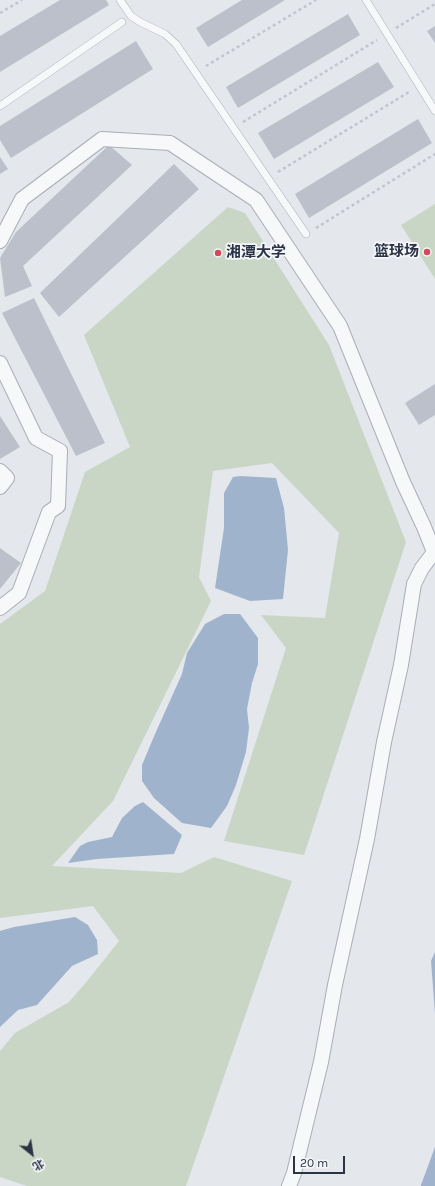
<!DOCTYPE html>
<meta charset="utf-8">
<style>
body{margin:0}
#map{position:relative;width:435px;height:1186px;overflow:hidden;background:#e4e7ec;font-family:Karla,"Noto Sans SC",sans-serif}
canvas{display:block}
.north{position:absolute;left:12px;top:1134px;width:40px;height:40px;-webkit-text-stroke:3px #f4f6f9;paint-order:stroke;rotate:150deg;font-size:11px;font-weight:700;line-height:16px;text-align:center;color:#2b3445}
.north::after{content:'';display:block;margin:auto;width:14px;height:18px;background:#2b3445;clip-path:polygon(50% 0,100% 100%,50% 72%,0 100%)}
.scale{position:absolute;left:293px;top:1156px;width:52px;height:18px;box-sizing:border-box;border:2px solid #2b3445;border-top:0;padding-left:5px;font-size:12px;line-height:14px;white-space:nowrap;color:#2b3445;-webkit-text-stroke:3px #f4f6f9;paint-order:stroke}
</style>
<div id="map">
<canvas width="435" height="1186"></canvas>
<div class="north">北</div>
<div class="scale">20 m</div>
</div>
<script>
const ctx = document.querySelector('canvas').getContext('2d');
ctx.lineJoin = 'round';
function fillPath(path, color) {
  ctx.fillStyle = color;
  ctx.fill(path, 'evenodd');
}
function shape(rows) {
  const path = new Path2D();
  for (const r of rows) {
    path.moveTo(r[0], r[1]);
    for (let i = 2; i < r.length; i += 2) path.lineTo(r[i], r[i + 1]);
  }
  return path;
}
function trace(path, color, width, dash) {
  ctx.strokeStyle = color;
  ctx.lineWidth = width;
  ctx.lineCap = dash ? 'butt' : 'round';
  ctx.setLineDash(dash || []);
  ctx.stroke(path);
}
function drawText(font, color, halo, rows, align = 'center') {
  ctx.font = font + ' Karla,"Noto Sans SC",sans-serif';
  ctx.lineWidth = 3.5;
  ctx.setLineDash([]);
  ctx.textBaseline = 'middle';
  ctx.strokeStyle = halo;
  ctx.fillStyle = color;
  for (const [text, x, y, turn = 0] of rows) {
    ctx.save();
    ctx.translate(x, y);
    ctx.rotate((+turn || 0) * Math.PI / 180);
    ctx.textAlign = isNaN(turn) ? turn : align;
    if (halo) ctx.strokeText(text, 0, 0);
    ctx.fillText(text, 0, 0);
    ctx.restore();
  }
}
const green = shape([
 [435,204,435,279,401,225],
 [228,207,245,213,329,345,406,542,304,855,224,841,286,648,261,615,325,618,339,533,272,463,213,471,199,577,211,601,113,801,52,866,181,873,214,857,292,881,186,1186,27,1186,0,1177,0,1051,15,1033,69,1002,88,980,119,941,93,906,0,918,0,624,45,591,85,472,130,447,84,335]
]);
const water = shape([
 [240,476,276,478,284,508,288,550,283,599,250,601,215,588,224,528,224,493,233,477],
 [224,614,240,614,258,638,258,664,252,683,247,709,249,728,246,752,236,785,227,806,211,828,182,823,154,798,142,781,142,765,155,734,182,674,187,653,205,624],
 [143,802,182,835,174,854,97,859,68,863,80,846,88,842,112,837,122,818,135,806],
 [75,917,88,925,97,940,98,954,72,966,37,1005,18,1010,0,1027,0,931,14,927],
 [435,952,435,1014,431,961],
 [435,1147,435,1186,421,1186,421,1185]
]);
const building = shape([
 [60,0,106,0,109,5,0,72,0,36],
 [242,0,285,0,208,47,196,28],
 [348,14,360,35,238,108,226,87],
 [435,26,435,43,427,31],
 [136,41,153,69,11,158,0,140,0,126],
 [378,62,394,87,274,159,258,133],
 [418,119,432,143,309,218,295,194],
 [109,145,132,165,23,266,32,286,5,297,0,258,16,232],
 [0,157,8,169,0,174],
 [174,164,199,189,59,317,40,293],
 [34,298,105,443,76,456,2,313],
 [435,384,435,415,419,425,405,403],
 [0,416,20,447,0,459],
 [0,548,21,563,0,589]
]);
const path = shape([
 [0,13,22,0],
 [396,28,435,4],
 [206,66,316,0],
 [243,122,377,40],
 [278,172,409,92],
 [316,228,435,154]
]);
const lane = shape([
 [120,0,131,16,140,22,165,34,176,44,306,234],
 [366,0,435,111],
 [0,106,122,22]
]);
const street = shape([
 [0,241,22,199,102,139,170,143,256,200,340,326,403,482,424,527,434,552],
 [0,363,36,438,60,451,58,506,49,512,19,593,0,608],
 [0,471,7,478,0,487],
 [289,1186,294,1173,321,1062,335,985,367,839,384,742,401,665,414,584,422,568,435,551]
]);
const markers = [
 [427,252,4,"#d1495b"],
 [218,253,4,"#d1495b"]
];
const poiNames = [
 ["篮球场",419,252],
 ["湘潭大学",226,253,"left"]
];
fillPath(green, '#c9d6c5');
fillPath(water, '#9fb4cc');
fillPath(building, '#bbc0ca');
trace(lane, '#a9aeb7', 8);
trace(street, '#a9aeb7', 16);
trace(path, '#c2c5cb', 2.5, [3, 3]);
trace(lane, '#f7f8fa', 7);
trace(street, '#f7f8fa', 14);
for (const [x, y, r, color] of markers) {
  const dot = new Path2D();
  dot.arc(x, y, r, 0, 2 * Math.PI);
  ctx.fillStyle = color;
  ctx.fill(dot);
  trace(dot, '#f4f6f9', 1.5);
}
drawText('bold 15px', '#2b3445', '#f4f6f9', poiNames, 'right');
</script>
